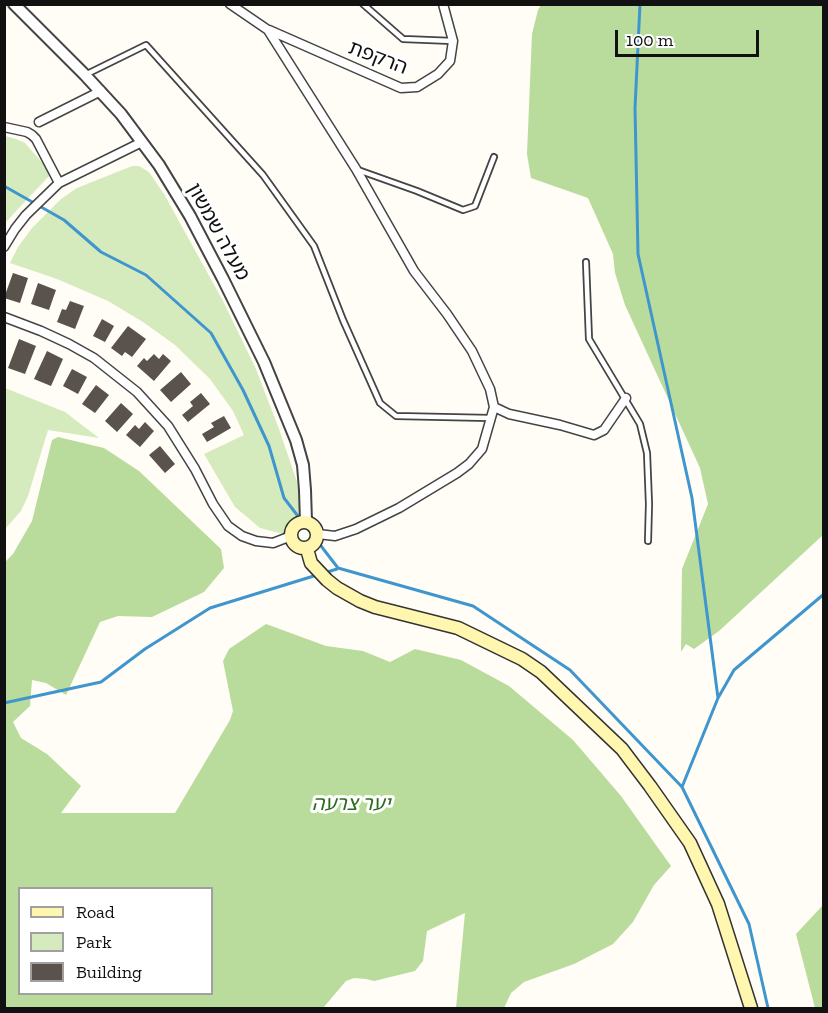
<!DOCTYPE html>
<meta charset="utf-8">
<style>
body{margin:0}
#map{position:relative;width:828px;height:1013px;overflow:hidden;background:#fffdf5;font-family:"Zilla Slab",serif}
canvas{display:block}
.frame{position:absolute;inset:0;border:6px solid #111;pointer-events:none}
.legend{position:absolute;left:18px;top:887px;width:195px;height:108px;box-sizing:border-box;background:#fff;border:2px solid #a0a0a0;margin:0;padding:8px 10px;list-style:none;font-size:18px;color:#111}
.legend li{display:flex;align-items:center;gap:12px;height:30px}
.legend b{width:30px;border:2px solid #a0a0a0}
.scale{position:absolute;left:615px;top:30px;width:144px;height:27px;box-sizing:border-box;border:3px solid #111;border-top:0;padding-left:8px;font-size:18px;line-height:21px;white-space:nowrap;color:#111;-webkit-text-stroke:4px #fff;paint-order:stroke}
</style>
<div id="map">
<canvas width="828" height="1013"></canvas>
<div class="frame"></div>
<ul class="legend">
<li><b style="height:8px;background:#fff6b0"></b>Road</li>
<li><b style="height:16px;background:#d5ebbd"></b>Park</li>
<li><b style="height:16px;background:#5a524d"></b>Building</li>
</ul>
<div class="scale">100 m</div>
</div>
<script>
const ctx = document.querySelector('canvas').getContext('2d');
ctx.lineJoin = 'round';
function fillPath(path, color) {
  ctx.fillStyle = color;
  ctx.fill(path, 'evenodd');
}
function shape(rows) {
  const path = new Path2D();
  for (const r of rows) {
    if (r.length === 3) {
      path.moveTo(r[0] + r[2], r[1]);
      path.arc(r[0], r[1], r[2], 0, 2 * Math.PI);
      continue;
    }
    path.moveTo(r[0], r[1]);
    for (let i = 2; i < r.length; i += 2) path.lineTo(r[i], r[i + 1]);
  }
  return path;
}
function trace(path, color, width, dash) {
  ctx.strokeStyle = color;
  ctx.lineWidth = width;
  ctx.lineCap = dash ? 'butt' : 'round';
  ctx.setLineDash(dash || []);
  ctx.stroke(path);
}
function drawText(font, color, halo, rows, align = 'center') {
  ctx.font = font + ' "Zilla Slab","Noto Sans Hebrew",serif';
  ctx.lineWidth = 6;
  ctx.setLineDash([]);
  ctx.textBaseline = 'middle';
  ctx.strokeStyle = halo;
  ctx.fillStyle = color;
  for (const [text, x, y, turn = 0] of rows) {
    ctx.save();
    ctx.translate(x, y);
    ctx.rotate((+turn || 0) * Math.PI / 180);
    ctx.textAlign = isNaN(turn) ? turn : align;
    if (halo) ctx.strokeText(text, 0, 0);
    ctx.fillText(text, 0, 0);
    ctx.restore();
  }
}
const green = shape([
 [5,136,16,139,25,143,46,167,49,176,5,223],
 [132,166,139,166,149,172,164,194,223,301,256,369,279,429,297,482,302,512,283,534,260,528,235,507,204,454,244,435,233,411,210,379,175,345,143,322,108,301,57,279,10,263,18,247,32,228,61,199,77,188],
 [5,388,65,412,99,438,48,430,28,496,21,511,5,529]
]);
const forest = shape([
 [541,5,823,5,823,535,719,631,694,649,686,644,681,652,682,569,708,504,700,468,625,305,615,273,613,254,588,198,531,178,527,154,532,34,538,10],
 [58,437,104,448,139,471,221,549,224,568,204,592,152,617,118,616,100,622,66,695,46,683,32,680,30,706,13,722,21,738,47,754,81,786,61,813,175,813,230,720,233,711,223,661,229,649,266,624,326,646,363,651,390,662,415,649,461,660,509,686,573,740,621,796,671,866,654,885,633,922,613,944,574,964,524,982,511,993,504,1008,456,1008,465,913,427,931,423,961,415,971,374,981,366,979,354,978,346,981,323,1008,5,1008,5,562,13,554,32,521,52,440],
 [20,888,212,888,212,994,20,994],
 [823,905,823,1008,815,1008,796,934]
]);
const stream = shape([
 [640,4,635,108,638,254,692,498,718,698],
 [4,186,64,220,101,252,146,275,211,333,243,390,269,446,284,498,338,568,473,606,570,670,682,787,749,924,768,1008],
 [324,573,337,569],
 [4,703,101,682,145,649,210,608,317,575],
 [682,787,718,698,734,670,824,594]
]);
const building = shape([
 [13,273,28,278,20,303,4,298],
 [38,283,56,290,49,310,31,304],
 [70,301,84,306,75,329,57,322,62,309,66,310],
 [102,319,114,326,105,342,93,336],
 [128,326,146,339,132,357,125,352,122,356,111,348],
 [19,339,36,346,25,374,8,368],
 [47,351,63,359,51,386,34,379],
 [154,354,159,359,163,354,171,361,154,381,137,366,144,358,147,361],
 [72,369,87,377,78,394,63,386],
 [181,372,191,384,171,402,160,390],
 [96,385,109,395,95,413,82,404],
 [201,393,210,404,188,422,182,415,193,406,190,402],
 [121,403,133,414,117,432,105,421],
 [224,416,231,428,207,442,202,434,214,427,211,423],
 [145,422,154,431,140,447,126,435,135,425,139,429],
 [160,446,175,464,165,473,149,455]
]);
const service = shape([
 [363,4,403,39,453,41],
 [85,75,146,45,263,175,314,246,343,320,380,403,396,416,490,418],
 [358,170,417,191,463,210,475,206,494,157],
 [586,262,589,339,640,424,647,453,649,504,648,541]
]);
const minor = shape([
 [230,4,268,30,356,169,414,271,447,314,472,351,490,389,494,407,482,449,469,464,457,473,399,508,356,529,335,536,318,534],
 [269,30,401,88,417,87,438,74,450,61,453,41,443,4],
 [39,122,101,91],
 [4,127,27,132,32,135,36,139,59,183],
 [4,247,15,229,26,215,59,183,142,142],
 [4,317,41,331,69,344,94,358,137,392,168,426,195,469,213,504,228,526,242,536,256,541,273,543,291,536],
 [494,407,509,414,560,425,594,435,604,430,626,398]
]);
const tertiary = shape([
 [14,4,85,75,121,114,159,165,190,216,223,279,264,362,296,440,303,465,305,490,306,522]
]);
const secondary = shape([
 [304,535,13],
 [307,549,311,563,327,580,337,588,360,601,375,607,458,628,522,659,541,672,622,749,650,786,690,843,718,904,751,1008]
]);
const streetNames = [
 ["הרקפת",378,58,21],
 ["מעלה שמשון",218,232,61]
];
const parkNames = [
 ["יער צרעה",351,804]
];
fillPath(green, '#d5ebbd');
fillPath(forest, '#b9dc9c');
trace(stream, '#3f96cf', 3);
fillPath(building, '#5a524d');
trace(service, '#444', 8);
trace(minor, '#444', 11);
trace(tertiary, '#444', 14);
trace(secondary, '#333', 15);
trace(service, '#fff', 4.5);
trace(minor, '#fff', 8);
trace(tertiary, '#fff', 10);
trace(secondary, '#fff6b0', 12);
drawText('20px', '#111', '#fff', streetNames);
drawText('italic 20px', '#2f6b1f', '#fff', parkNames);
</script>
